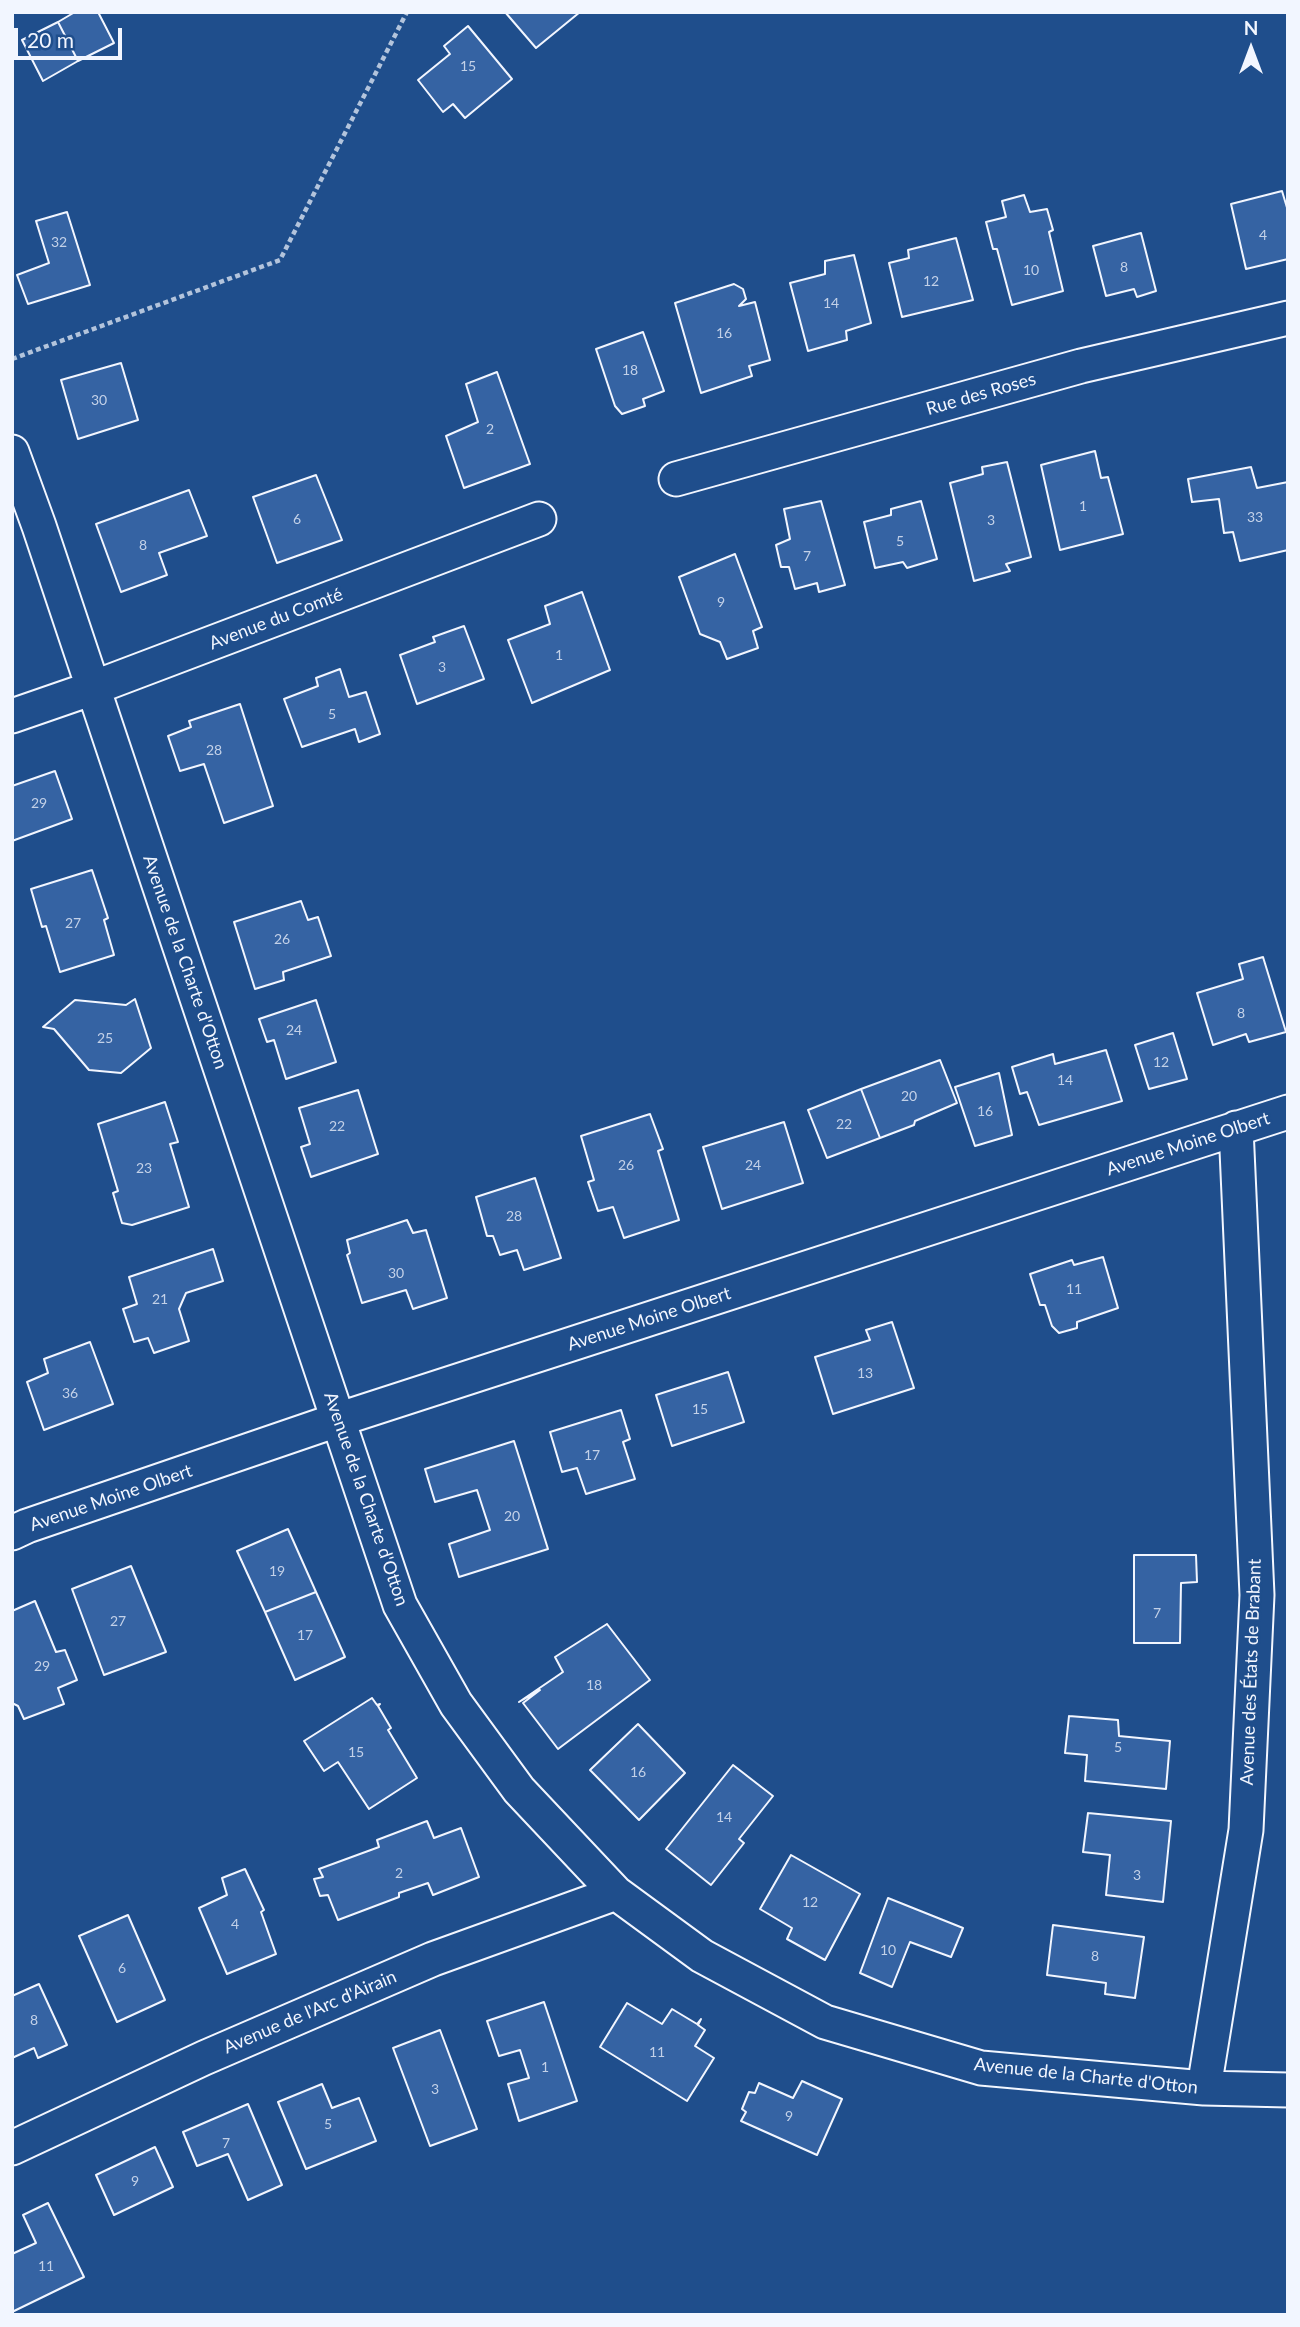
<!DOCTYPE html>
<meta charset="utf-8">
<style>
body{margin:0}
#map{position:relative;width:1300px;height:2327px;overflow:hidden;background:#1f4e8c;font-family:Lato,sans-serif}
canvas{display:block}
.frame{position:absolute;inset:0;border:14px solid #f2f6ff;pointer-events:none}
.north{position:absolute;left:1216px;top:14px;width:70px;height:70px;-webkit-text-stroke:5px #1f4e8c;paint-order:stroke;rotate:0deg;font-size:19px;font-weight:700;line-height:28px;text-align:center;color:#f2f6ff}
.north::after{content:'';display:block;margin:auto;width:24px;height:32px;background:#f2f6ff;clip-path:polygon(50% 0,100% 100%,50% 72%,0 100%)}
.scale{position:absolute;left:14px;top:28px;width:108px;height:32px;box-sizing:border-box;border:4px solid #f2f6ff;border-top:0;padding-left:9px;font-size:21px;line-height:24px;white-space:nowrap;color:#f2f6ff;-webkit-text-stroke:5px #1f4e8c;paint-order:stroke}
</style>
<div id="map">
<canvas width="1300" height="2327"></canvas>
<div class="frame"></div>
<div class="north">N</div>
<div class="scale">20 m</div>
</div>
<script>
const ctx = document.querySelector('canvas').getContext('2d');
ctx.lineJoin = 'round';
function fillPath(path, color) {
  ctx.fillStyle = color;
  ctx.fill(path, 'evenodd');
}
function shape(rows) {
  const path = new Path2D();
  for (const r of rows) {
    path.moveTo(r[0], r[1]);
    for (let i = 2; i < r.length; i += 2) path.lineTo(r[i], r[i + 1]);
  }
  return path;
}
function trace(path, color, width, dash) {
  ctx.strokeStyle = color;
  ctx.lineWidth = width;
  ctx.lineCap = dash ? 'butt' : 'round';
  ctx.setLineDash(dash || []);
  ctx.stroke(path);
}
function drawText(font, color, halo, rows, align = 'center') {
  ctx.font = font + ' Lato,sans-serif';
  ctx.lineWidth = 5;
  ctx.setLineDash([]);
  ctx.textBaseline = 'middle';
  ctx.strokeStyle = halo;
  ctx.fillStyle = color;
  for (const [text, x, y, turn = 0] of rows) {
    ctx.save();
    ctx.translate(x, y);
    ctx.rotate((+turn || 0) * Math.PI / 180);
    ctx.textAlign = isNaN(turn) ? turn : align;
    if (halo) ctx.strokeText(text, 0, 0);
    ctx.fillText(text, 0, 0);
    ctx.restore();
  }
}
const building = shape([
 [75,12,98,12,114,43,78,61,58,22,75,12],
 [505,12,580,12,536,48,505,12],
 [58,22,78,61,43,81,22,40,58,22],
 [468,26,512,79,465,118,453,104,443,112,418,80,450,54,444,46,468,26],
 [1282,191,1288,211,1288,259,1246,269,1231,204,1282,191],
 [1024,195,1030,212,1047,209,1053,230,1049,232,1063,291,1012,305,997,249,993,249,986,222,1006,217,1002,201,1024,195],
 [67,212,90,285,28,304,17,275,49,263,36,221,67,212],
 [1141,233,1156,291,1137,297,1134,289,1106,296,1093,246,1141,233],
 [956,238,973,300,902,317,889,263,909,258,908,250,956,238],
 [854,255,871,323,846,331,847,340,808,351,790,283,825,274,825,261,854,255],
 [734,284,743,289,746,299,739,306,755,302,770,360,749,366,752,376,701,393,675,303,734,284],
 [643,332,664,391,643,399,645,406,622,414,615,406,596,349,643,332],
 [121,363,138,420,78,439,61,380,121,363],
 [497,372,530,464,464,488,446,436,478,422,466,384,497,372],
 [1095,451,1101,478,1108,477,1123,534,1060,550,1041,465,1095,451],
 [1007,462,1031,557,1006,564,1010,571,974,581,950,483,983,474,982,467,1007,462],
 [1251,467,1257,488,1288,482,1288,550,1240,561,1233,532,1224,533,1219,499,1192,502,1188,479,1251,467],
 [316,475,342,540,277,563,253,497,316,475],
 [189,490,207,536,159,553,167,575,121,592,96,524,189,490],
 [821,501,845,585,819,592,817,583,795,589,789,567,781,567,776,545,790,539,784,509,821,501],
 [921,501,937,559,907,568,903,562,875,568,864,522,891,515,891,509,921,501],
 [735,554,762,627,753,631,758,648,727,659,720,642,700,634,679,577,735,554],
 [582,592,610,670,532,703,508,640,550,624,545,606,582,592],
 [464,626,484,679,417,704,400,655,435,642,433,637,464,626],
 [340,669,349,697,366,692,380,734,359,742,355,729,302,747,284,699,318,686,316,678,340,669],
 [240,704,273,806,224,823,204,764,180,771,168,736,191,727,189,721,240,704],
 [55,771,72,819,12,841,12,786,55,771],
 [92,870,108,918,104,920,114,955,60,972,46,926,42,927,31,889,92,870],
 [301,901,308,920,318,917,331,956,283,972,284,980,255,989,234,922,301,901],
 [1263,957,1286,1032,1249,1042,1246,1034,1213,1045,1197,993,1243,979,1239,964,1263,957],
 [135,999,151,1048,121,1073,89,1070,54,1029,43,1027,75,1000,126,1005,135,999],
 [316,1000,336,1062,286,1079,274,1040,267,1042,259,1019,316,1000],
 [1173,1033,1187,1079,1149,1089,1135,1045,1173,1033],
 [1106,1050,1122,1101,1039,1125,1027,1092,1020,1094,1012,1067,1053,1054,1055,1064,1106,1050],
 [940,1060,957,1103,915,1121,914,1125,880,1138,861,1089,940,1060],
 [999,1073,1012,1135,975,1146,955,1087,999,1073],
 [861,1089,880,1138,827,1158,808,1110,861,1089],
 [358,1090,378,1154,311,1177,301,1147,310,1144,299,1108,358,1090],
 [165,1102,178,1142,170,1144,189,1207,132,1225,122,1223,113,1193,118,1191,98,1124,165,1102],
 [650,1114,663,1149,658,1151,679,1220,624,1238,613,1207,598,1211,588,1182,594,1180,581,1136,650,1114],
 [784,1122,803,1183,722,1209,703,1147,784,1122],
 [535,1178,561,1258,524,1270,517,1250,500,1255,493,1236,487,1236,476,1197,535,1178],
 [407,1220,413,1233,426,1230,447,1298,413,1309,406,1290,362,1303,347,1255,350,1253,347,1240,407,1220],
 [213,1249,223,1281,186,1293,179,1309,189,1341,154,1353,148,1338,134,1342,123,1309,137,1304,129,1277,213,1249],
 [1103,1257,1118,1308,1077,1322,1077,1328,1059,1333,1052,1326,1045,1305,1040,1305,1030,1274,1072,1260,1074,1265,1103,1257],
 [892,1322,914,1388,833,1414,815,1357,870,1340,866,1330,892,1322],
 [90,1342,113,1404,44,1430,27,1382,48,1373,44,1359,90,1342],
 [728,1372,744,1422,672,1446,656,1395,728,1372],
 [621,1410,630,1439,623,1442,635,1479,586,1494,577,1468,562,1472,550,1432,621,1410],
 [514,1441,548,1549,459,1577,449,1544,490,1530,477,1490,435,1502,425,1469,514,1441],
 [288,1529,316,1592,265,1612,237,1551,288,1529],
 [1134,1555,1196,1555,1197,1582,1181,1583,1180,1643,1134,1643,1134,1555],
 [131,1566,166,1652,104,1675,72,1589,131,1566],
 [316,1592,345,1657,295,1680,265,1612,316,1592],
 [35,1601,56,1652,65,1650,77,1680,58,1688,64,1704,24,1719,18,1706,12,1703,12,1611,35,1601],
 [607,1624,650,1680,558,1749,523,1703,540,1690,519,1702,563,1672,555,1657,607,1624],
 [372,1698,377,1705,380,1704,378,1706,391,1728,388,1730,417,1778,369,1809,338,1762,324,1771,304,1741,372,1698],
 [1069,1716,1118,1720,1119,1736,1170,1741,1166,1789,1085,1781,1087,1755,1065,1753,1069,1716],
 [638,1724,685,1773,639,1820,590,1770,638,1724],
 [733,1765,773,1796,739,1839,744,1843,711,1885,666,1849,733,1765],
 [1088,1813,1171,1821,1163,1902,1106,1895,1110,1855,1083,1852,1088,1813],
 [427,1821,434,1838,461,1828,479,1877,433,1895,428,1883,399,1893,399,1897,338,1920,328,1895,320,1896,314,1879,323,1877,319,1869,379,1847,377,1840,427,1821],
 [791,1855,860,1894,825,1960,787,1939,792,1928,760,1909,791,1855],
 [245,1869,264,1910,261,1912,276,1954,227,1974,199,1908,227,1895,222,1878,245,1869],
 [888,1898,963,1928,951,1957,910,1942,892,1987,860,1973,888,1898],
 [128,1915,165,2000,117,2022,79,1936,128,1915],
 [1053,1925,1144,1937,1135,1998,1105,1994,1106,1983,1047,1975,1053,1925],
 [39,1984,67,2045,38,2058,34,2048,12,2058,12,1996,39,1984],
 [544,2002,577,2101,519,2121,508,2084,529,2078,520,2050,499,2056,487,2021,544,2002],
 [627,2003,662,2024,672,2009,697,2024,701,2019,698,2025,705,2030,695,2046,714,2058,687,2101,600,2047,627,2003],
 [440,2030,477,2129,430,2146,393,2048,440,2030],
 [802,2081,842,2099,817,2155,741,2121,746,2112,742,2109,749,2092,755,2093,759,2083,793,2098,802,2081],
 [322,2084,332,2108,359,2098,376,2141,306,2169,278,2102,322,2084],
 [248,2104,282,2185,248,2200,228,2154,197,2166,183,2132,248,2104],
 [155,2147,173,2187,114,2215,96,2175,155,2147],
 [48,2203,84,2277,12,2312,12,2254,36,2243,23,2215,48,2203]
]);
const path = shape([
 [12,359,280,260,407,12]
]);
const street = shape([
 [12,452,39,526,400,1605,456,1704,519,1790,616,1893,702,1956,825,2022,981,2068,1204,2088,1288,2090],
 [676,479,1081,366,1288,318],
 [12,716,93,688,539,519],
 [12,1533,27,1526,340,1419,1288,1112],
 [1204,2088,1246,1830,1257,1595,1236,1128],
 [12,2148,204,2058,433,1959,616,1893]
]);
const numberNames = [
 ["15",468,66],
 ["4",1263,235],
 ["32",59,242],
 ["8",1124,267],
 ["10",1031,270],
 ["12",931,281],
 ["14",831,303],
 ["16",724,333],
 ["18",630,370],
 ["30",99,400],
 ["2",490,429],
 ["1",1083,506],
 ["33",1255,517],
 ["6",297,519],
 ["3",991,520],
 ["5",900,541],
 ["8",143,545],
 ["7",807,556],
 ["9",721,602],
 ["1",559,655],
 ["3",442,667],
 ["5",332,714],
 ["28",214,750],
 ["29",39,803],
 ["27",73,923],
 ["26",282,939],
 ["8",1241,1013],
 ["24",294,1030],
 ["25",105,1038],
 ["12",1161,1062],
 ["14",1065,1080],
 ["20",909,1096],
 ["16",985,1111],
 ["22",844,1124],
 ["22",337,1126],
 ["26",626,1165],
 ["24",753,1165],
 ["23",144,1168],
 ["28",514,1216],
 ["30",396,1273],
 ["11",1074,1289],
 ["21",160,1299],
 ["13",865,1373],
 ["36",70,1393],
 ["15",700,1409],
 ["17",592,1455],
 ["20",512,1516],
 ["19",277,1571],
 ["7",1157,1613],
 ["27",118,1621],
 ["17",305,1635],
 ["29",42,1666],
 ["18",594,1685],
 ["5",1118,1747],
 ["15",356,1752],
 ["16",638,1772],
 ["14",724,1817],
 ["2",399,1873],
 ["3",1137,1875],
 ["12",810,1902],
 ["4",235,1924],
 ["10",888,1950],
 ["8",1095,1956],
 ["6",122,1968],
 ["8",34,2020],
 ["11",657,2052],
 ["1",545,2067],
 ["3",435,2089],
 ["9",789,2116],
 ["5",328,2124],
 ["7",226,2143],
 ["9",135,2181],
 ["11",46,2266]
];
const streetNames = [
 ["Rue des Roses",981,394,-16],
 ["Avenue du Comté",276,619,-21],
 ["Avenue de la Charte d'Otton",185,962,71],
 ["Avenue Moine Olbert",1188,1144,-18],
 ["Avenue Moine Olbert",649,1319,-18],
 ["Avenue Moine Olbert",111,1498,-19],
 ["Avenue de la Charte d'Otton",366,1499,71],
 ["Avenue des États de Brabant",1251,1672,-88],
 ["Avenue de l'Arc d'Airain",310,2012,-23],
 ["Avenue de la Charte d'Otton",1086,2076,6]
];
fillPath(building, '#3563a3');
trace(building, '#f2f6ff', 2);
trace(street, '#f2f6ff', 37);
trace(path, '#b3c4dc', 4.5, [5, 3.5]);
trace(street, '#1f4e8c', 33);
drawText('14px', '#c3d1e8', null, numberNames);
drawText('18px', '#f2f6ff', '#1f4e8c', streetNames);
</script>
